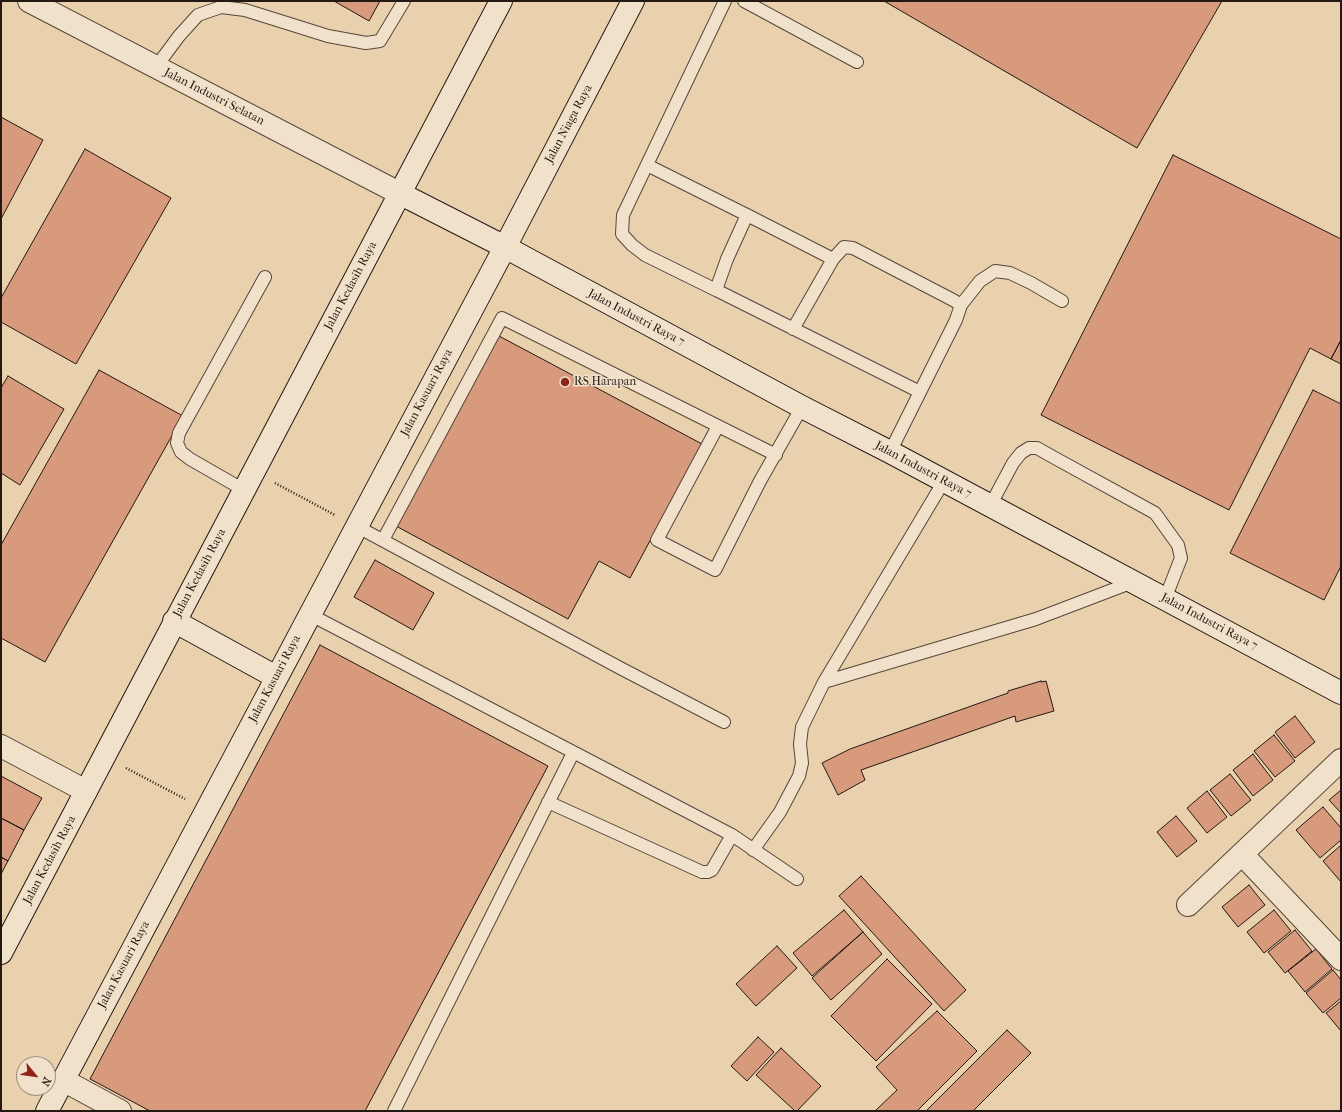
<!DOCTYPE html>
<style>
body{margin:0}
#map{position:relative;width:1342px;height:1112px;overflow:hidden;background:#e9d1ad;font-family:"IM FELL French Canon",serif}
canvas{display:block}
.frame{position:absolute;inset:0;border:2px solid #241813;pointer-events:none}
.north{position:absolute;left:16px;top:1056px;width:40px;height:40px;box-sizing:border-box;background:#f1e1ca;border:1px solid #9f9181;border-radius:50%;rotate:119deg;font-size:11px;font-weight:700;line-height:16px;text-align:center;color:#241813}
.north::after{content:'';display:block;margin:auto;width:14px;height:18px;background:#8f2418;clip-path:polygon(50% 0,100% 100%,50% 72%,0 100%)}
</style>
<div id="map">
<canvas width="1342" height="1112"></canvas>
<div class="frame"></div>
<div class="north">N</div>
</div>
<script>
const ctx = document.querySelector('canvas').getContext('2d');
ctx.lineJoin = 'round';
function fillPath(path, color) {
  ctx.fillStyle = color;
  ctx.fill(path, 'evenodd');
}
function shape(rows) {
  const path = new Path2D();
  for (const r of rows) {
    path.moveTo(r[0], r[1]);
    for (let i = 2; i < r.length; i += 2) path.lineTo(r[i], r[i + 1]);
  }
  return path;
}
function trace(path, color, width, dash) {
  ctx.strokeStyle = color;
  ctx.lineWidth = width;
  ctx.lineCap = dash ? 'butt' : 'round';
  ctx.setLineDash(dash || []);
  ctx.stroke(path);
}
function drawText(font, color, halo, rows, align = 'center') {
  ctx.font = font + ' "IM FELL French Canon",serif';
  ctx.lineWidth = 3;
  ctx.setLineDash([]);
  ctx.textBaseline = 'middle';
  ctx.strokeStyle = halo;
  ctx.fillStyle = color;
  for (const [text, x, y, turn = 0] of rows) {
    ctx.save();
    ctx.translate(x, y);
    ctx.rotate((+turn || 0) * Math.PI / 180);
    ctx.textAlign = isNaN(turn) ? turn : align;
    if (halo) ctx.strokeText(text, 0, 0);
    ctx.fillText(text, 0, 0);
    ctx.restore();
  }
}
const building = shape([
 [334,1,380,1,369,21,334,1],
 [884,1,1222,1,1137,148,884,1],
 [1,117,43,140,1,219,1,117],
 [85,149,171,198,76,364,1,322,1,298,85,149],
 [1173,155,1341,239,1341,340,1331,359,1310,348,1229,510,1041,415,1173,155],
 [499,336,702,444,630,578,599,561,568,619,396,526,499,336],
 [1341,340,1341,364,1331,359,1341,340],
 [99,370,183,416,45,662,1,638,1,545,99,370],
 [8,376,64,409,20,485,1,473,1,388,8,376],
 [1313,390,1341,404,1341,566,1324,600,1230,553,1313,390],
 [375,560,434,593,413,630,354,597,375,560],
 [320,645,548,766,365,1111,150,1111,90,1079,320,645],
 [1041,681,1041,682,1046,681,1054,711,1016,722,1015,716,861,770,865,780,838,795,822,763,850,749,1008,693,1008,691,1041,681],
 [1295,716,1315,742,1295,758,1275,732,1295,716],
 [1274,735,1295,761,1275,777,1254,751,1274,735],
 [1253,754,1273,780,1253,796,1233,770,1253,754],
 [1230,774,1251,800,1231,816,1210,790,1230,774],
 [1,776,42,798,24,830,1,818,1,776],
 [1341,790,1341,813,1329,800,1341,790],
 [1207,791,1227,817,1207,833,1187,808,1207,791],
 [1323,807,1341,828,1341,840,1320,858,1296,830,1323,807],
 [1176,816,1197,841,1177,857,1157,832,1176,816],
 [1,818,24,830,8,861,1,857,1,818],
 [1341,845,1341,882,1323,861,1341,845],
 [1,857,8,861,1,874,1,857],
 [861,876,966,990,944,1011,839,896,861,876],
 [1249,885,1265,905,1238,927,1222,907,1249,885],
 [844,910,863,932,812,976,793,953,844,910],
 [1274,910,1291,931,1264,953,1247,932,1274,910],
 [1295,930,1312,951,1285,973,1268,952,1295,930],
 [863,932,882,954,831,1000,812,978,863,932],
 [777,946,797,968,756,1006,736,984,777,946],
 [1316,949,1332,969,1305,992,1288,971,1316,949],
 [887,959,932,1004,876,1061,831,1016,887,959],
 [1333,970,1341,980,1341,998,1323,1013,1306,993,1333,970],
 [1341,1001,1341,1031,1326,1013,1341,1001],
 [937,1011,977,1051,917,1111,875,1111,897,1090,876,1067,937,1011],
 [1007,1030,1031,1053,973,1111,926,1111,1007,1030],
 [758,1037,774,1052,747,1081,731,1066,758,1037],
 [781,1048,821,1086,797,1111,795,1111,756,1075,781,1048]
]);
const path = shape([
 [275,483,335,515],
 [126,768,185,799]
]);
const lane = shape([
 [744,1,857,62],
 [156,67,179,36,198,15,221,7,245,10,328,36,366,43,380,41,404,1],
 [647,165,747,215,727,259,716,290,920,392],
 [747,215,833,259],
 [716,290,645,255,632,245,622,234,623,215,725,1],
 [961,305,980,281,995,271,1010,273,1031,283,1062,301],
 [793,329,833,259,844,247,853,248,953,300,961,305,956,320,890,452],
 [718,426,657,540,715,570,760,481,802,407],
 [244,490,190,459,181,452,177,443,179,433,265,277],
 [990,506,1013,463,1021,453,1029,448,1037,448,1053,457,1155,513,1178,545,1181,558,1165,599],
 [356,526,622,669,724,722],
 [383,540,502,318,776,455],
 [309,614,732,835,797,879],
 [824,682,1036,619,1133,582],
 [548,802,702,872,708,872,712,870,732,835],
 [753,850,780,812,799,776,802,763,800,744,802,727,824,682,944,481],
 [394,1111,573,753]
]);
const street = shape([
 [29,1,399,193],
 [1,746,86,791],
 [1242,854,1341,959],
 [1188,905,1341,760],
 [63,1080,120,1111]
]);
const secondary = shape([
 [399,193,505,247,802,407,890,452,1341,693],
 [174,621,276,677],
 [1,953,501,1],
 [47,1111,505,247,633,1]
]);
const markers = [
 [565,382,5,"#8f2418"]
];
const streetNames = [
 ["Jalan Industri Selatan",214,97,27],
 ["Jalan Niaga Raya",569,124,-62],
 ["Jalan Kedasih Raya",351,286,-62],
 ["Jalan Industri Raya 7",636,318,28],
 ["Jalan Kasuari Raya",427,393,-62],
 ["Jalan Industri Raya 7",923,470,28],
 ["Jalan Kedasih Raya",200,573,-62],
 ["Jalan Industri Raya 7",1209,622,28],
 ["Jalan Kasuari Raya",275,679,-62],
 ["Jalan Kedasih Raya",50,860,-62],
 ["Jalan Kasuari Raya",124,965,-62]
];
const poiNames = [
 ["RS Harapan",574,382]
];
fillPath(building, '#d79a7c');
trace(building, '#241813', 1);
trace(lane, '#55463a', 14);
trace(street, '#55463a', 24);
trace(secondary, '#241813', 24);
trace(path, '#241813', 2.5, [1, 2]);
trace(lane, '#f1e1ca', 12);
trace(street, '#f1e1ca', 22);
trace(secondary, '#f1e1ca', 22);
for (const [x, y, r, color] of markers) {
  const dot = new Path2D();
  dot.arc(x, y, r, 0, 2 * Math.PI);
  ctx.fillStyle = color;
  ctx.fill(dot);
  trace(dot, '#f1e1ca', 1.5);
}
drawText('12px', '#241813', '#f1e1ca', streetNames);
drawText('12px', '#241813', '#f1e1ca', poiNames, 'left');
</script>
